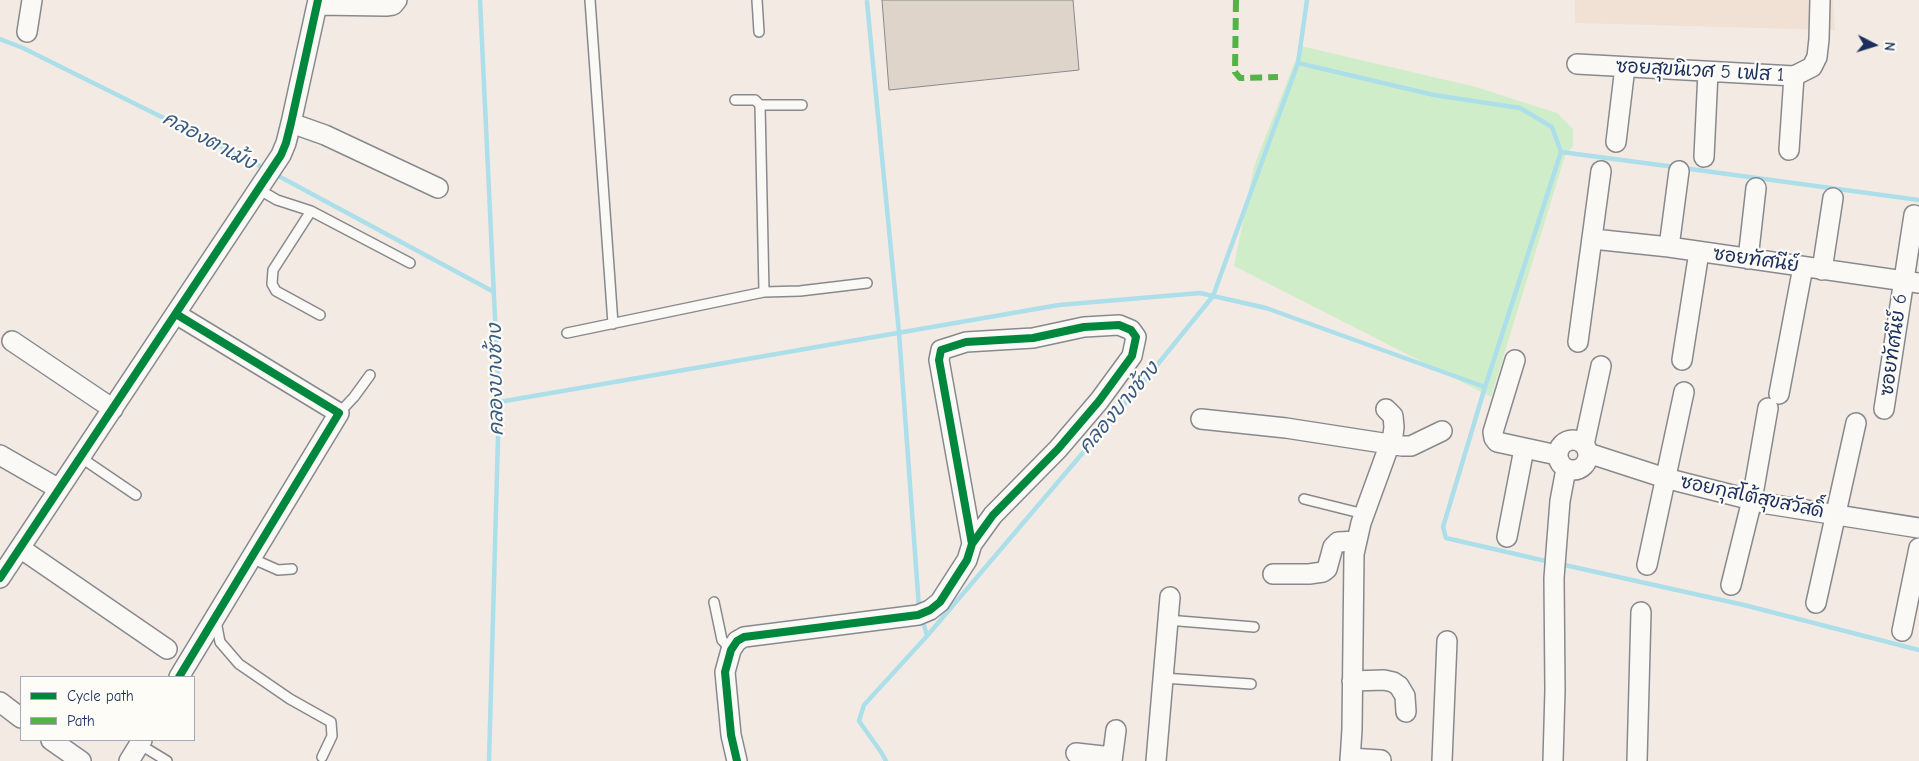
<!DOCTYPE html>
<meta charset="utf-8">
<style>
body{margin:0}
#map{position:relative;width:1919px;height:761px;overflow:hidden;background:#f3ebe3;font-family:"Comic Neue",sans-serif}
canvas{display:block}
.legend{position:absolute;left:20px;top:676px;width:175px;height:65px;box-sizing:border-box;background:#fdfcf7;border:1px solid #a3aaba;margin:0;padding:6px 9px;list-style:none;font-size:15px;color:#1b2f5e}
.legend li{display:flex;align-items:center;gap:10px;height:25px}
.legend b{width:25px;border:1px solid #a3aaba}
.north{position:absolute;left:1849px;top:20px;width:50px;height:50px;-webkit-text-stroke:4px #fdfcf7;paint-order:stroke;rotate:95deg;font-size:14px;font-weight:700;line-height:20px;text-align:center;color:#1b2f5e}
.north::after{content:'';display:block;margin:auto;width:18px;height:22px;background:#1b2f5e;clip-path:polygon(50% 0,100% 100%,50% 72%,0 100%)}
</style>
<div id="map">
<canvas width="1919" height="761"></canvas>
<ul class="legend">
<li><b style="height:6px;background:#00873e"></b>Cycle path</li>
<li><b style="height:6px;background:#55b248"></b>Path</li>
</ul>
<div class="north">N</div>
</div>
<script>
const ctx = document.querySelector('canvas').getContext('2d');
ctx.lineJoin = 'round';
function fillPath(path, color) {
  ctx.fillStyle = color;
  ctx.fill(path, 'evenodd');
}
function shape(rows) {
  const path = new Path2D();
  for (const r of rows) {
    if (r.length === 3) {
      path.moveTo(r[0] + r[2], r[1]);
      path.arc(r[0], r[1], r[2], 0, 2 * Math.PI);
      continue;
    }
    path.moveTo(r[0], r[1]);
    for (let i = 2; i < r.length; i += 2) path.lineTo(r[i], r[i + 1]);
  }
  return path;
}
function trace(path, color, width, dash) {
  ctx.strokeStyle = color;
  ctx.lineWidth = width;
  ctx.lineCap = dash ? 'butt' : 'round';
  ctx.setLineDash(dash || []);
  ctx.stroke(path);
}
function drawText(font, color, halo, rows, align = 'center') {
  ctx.font = font + ' "Comic Neue","Playpen Sans Thai",sans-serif';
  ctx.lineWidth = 4.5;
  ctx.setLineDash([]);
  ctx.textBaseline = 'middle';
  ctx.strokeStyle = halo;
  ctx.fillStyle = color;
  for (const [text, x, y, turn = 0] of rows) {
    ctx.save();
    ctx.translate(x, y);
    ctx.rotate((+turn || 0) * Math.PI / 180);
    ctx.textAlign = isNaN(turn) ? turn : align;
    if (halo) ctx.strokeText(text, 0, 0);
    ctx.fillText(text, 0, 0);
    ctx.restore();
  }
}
const built = shape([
 [1575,0,1833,0,1835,30,1575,23]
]);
const green = shape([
 [1301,46,1476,87,1557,113,1573,129,1573,146,1565,156,1491,397,1234,266,1254,166]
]);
const stream = shape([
 [480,0,499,402,489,761],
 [867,2,899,333,919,608],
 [0,39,23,48,266,169],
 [1298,63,1434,95,1520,108,1552,127,1561,152,1675,167],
 [1683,168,1919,200],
 [273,173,494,292],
 [499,402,1059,305,1200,293,1266,308,1485,387],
 [1550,562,1446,538,1443,527,1485,387,1561,152],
 [1560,564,1744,605,1919,650],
 [922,618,927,636],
 [886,761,881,752,859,721,864,705,927,636,1149,375,1213,296,1298,63,1307,0]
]);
const building = shape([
 [882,0,1073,0,1079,70,889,90,882,0]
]);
const service = shape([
 [590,0,613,324],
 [757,0,759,32],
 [735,100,755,100,760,105,764,292],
 [760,105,802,105],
 [258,189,277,200,311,211,410,263],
 [311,211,273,270,272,284,276,291,320,315],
 [567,333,764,292,800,291,867,283],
 [339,413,354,397,370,375],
 [80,457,136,495],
 [1304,499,1364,514],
 [251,558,278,570,292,569],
 [714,602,722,640,731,650],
 [1167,620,1254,627],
 [216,621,220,642,239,664,290,699,331,722,332,736,322,757],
 [1163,678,1251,684],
 [139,744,167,761]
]);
const minor = shape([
 [317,5,386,6,393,5,397,0],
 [27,32,32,0],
 [1577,64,1794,76,1812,67,1817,57,1819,39,1820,0],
 [291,123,325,135,438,188],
 [1616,142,1625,67],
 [1789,150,1794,76],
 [1704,157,1708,72],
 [1593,239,1669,247,1919,283],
 [1669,247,1679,171],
 [1748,259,1756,188],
 [1822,270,1833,198],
 [176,314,339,413,179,677],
 [12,341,113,409],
 [1578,342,1601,171],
 [1515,360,1493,432,1494,438,1497,442,1557,455],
 [1682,360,1699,252],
 [1779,394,1803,267],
 [1884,409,1914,215],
 [1201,419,1286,428,1402,446,1411,446,1442,431],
 [1573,455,15],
 [1584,445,1601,366],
 [1588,453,1665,478,1768,504,1919,528],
 [0,455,59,489],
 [1507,537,1524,449],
 [20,548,167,649],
 [1647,565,1684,392],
 [1273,574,1309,574,1323,572,1327,569,1333,547,1338,542,1357,541],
 [0,578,281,155,286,143,291,123,318,0],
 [1731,585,1752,500,1768,408],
 [1816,603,1856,423],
 [1902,631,1919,548],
 [1352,681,1384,680,1393,682,1399,686,1405,696,1406,712],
 [0,702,21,718],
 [51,740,81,761],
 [1076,753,1112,757],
 [1350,758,1381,760],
 [129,761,142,740],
 [737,761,731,735,725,672,731,650,737,641,744,637,918,615,930,610,940,602,967,560,972,544,939,360,941,350,966,342,1033,338,1084,327,1119,325,1131,330,1136,337,1132,356,1099,401,1058,449,993,515,972,544],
 [1112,761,1116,730],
 [1156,761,1170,597],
 [1350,761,1352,729,1354,554,1361,523,1393,435,1394,427,1393,416,1386,409],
 [1442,761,1447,641],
 [1553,761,1555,690,1554,578,1560,501,1566,469],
 [1637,761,1641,612]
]);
const quiet = shape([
 [1236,0,1235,72,1240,78,1278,77]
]);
const cycleway = shape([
 [176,314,339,413,179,677],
 [0,578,281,155,286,143,291,123,318,0],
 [737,761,731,735,725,672,731,650,737,641,744,637,918,615,930,610,940,602,967,560,972,544,939,360,941,350,966,342,1033,338,1084,327,1119,325,1131,330,1136,337,1132,356,1099,401,1058,449,993,515,972,544]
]);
const streetNames = [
 ["ซอยสุขนิเวศ 5 เฟส 1",1700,71,3],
 ["ซอยทัศนีย์",1756,260,8],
 ["ซอยทัศนีย์ 6",1894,345,-82],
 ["ซอยกุสโต้สุขสวัสดิ์",1752,497,12]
];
const waterNames = [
 ["คลองตาเม้ง",209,141,28],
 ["คลองบางช้าง",496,380,-91],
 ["คลองบางช้าง",1119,408,-50]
];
fillPath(built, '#f1e0d4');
fillPath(green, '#d0edc9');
trace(stream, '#acdfea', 4.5);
fillPath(building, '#dfd4ca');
trace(building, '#88898e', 1);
trace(service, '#88898e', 12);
trace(minor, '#88898e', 22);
trace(service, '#faf9f6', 9);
trace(minor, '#faf9f6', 19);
trace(quiet, '#55b248', 6, [12, 6]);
trace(cycleway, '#00873e', 8);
drawText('19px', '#1b2f5e', '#fdfcf7', streetNames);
drawText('italic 20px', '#385a82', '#fdfcf7', waterNames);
</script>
